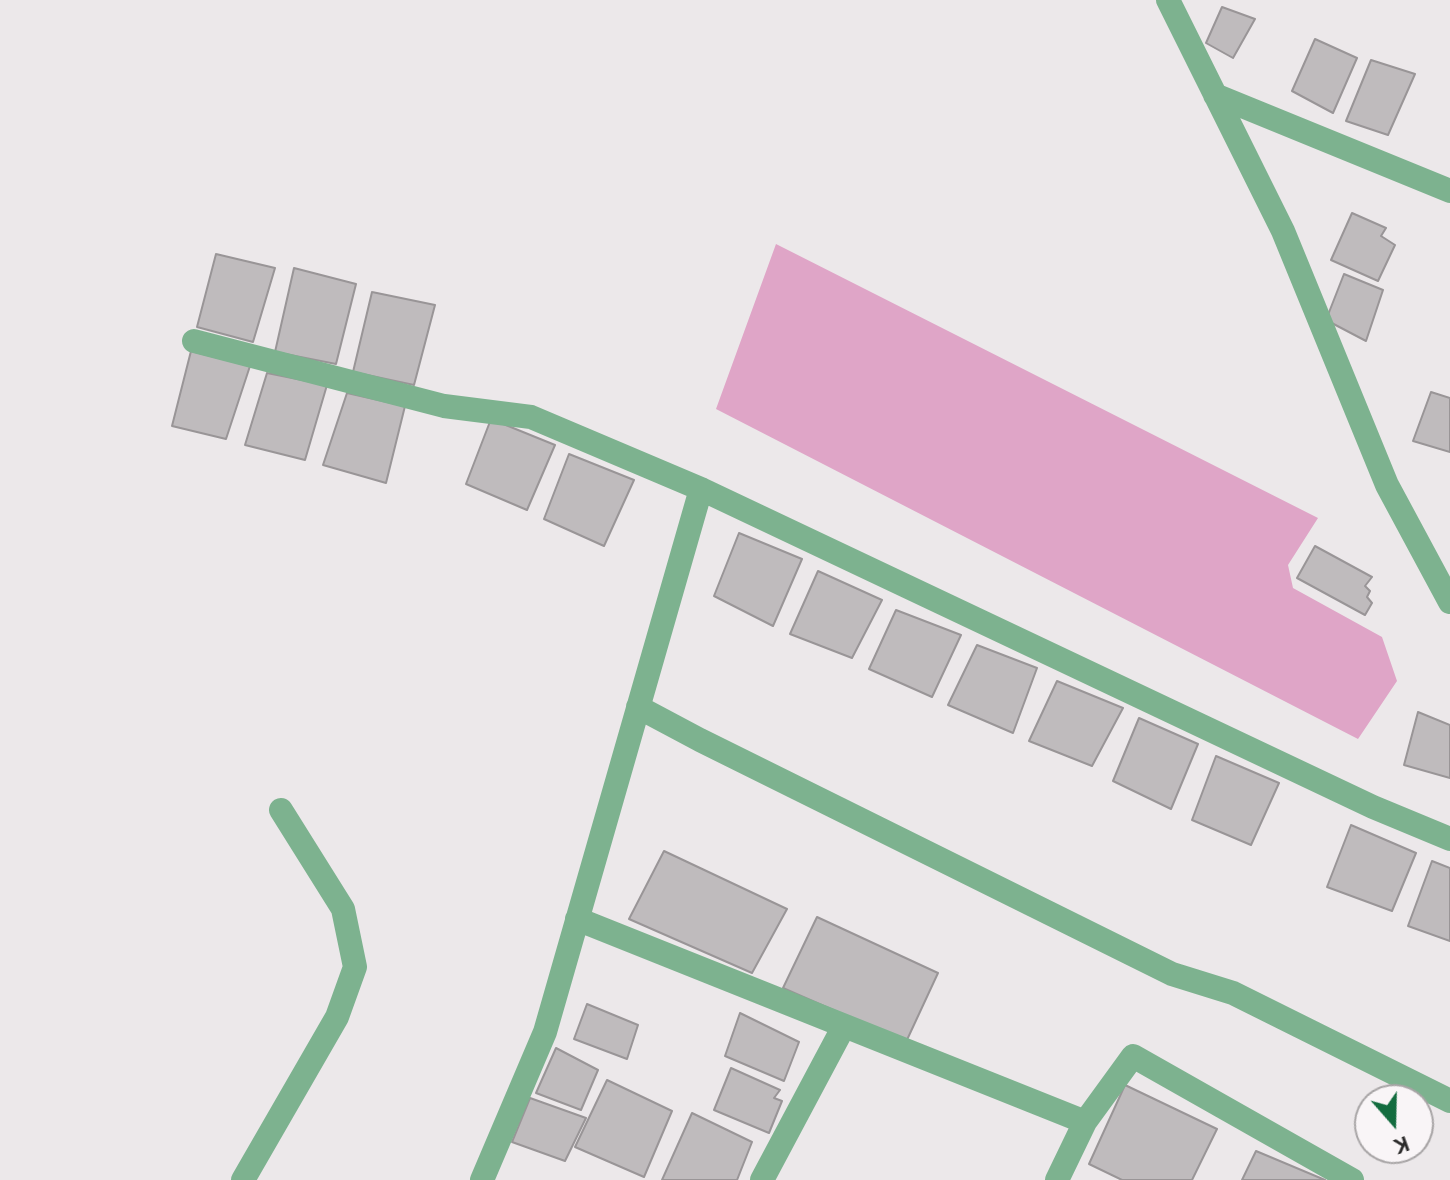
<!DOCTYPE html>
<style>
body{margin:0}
#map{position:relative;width:1450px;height:1180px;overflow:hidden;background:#ece8ea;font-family:Figtree,sans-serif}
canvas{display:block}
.north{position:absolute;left:1354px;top:1084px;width:80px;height:80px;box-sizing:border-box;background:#f9f5f7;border:2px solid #a7a4a5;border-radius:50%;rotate:160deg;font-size:22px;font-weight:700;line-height:32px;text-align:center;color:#2c2b2b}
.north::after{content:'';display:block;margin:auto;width:28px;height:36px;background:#136c3f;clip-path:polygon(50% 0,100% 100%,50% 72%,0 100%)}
</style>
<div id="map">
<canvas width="1450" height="1180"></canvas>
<div class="north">K</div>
</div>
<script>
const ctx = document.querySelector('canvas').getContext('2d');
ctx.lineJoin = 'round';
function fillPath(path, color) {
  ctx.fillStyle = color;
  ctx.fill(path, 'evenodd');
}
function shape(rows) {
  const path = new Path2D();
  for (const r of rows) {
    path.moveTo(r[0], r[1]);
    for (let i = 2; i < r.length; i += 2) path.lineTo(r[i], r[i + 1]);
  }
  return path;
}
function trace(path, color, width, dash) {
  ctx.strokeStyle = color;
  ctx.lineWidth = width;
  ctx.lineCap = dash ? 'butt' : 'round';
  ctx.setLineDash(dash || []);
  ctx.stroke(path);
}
const green = shape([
 [776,244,1318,518,1288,565,1293,588,1382,637,1397,681,1358,739,716,409]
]);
const building = shape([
 [1222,7,1255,19,1233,58,1206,43,1222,7],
 [1315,39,1357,58,1333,113,1292,91,1315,39],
 [1371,60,1415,74,1388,135,1346,121,1371,60],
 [1352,213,1386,228,1381,236,1395,245,1378,281,1331,260,1352,213],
 [216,254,275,268,253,342,197,327,216,254],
 [294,268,356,284,336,364,275,352,294,268],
 [1344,274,1383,290,1366,341,1326,320,1344,274],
 [372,292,435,305,414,385,353,372,372,292],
 [191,351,250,366,226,439,172,426,191,351],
 [267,373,327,385,305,460,245,445,267,373],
 [1431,392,1450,398,1450,452,1413,441,1431,392],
 [347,393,405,406,386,483,323,465,347,393],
 [491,419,555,445,527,510,466,484,491,419],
 [569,454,634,480,604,546,544,519,569,454],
 [739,533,802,559,773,626,714,596,739,533],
 [1315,546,1372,577,1365,586,1370,591,1367,597,1372,603,1365,615,1297,578,1315,546],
 [818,571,882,600,852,658,790,634,818,571],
 [896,610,961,635,932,697,869,669,896,610],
 [977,645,1037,668,1013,733,948,705,977,645],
 [1057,681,1123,708,1092,766,1029,741,1057,681],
 [1418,712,1450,725,1450,778,1404,765,1418,712],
 [1139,718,1198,744,1171,809,1113,781,1139,718],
 [1216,756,1279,783,1251,845,1192,820,1216,756],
 [1351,825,1416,853,1392,911,1327,887,1351,825],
 [664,851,787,909,752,973,629,919,664,851],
 [1432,861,1450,868,1450,941,1408,926,1432,861],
 [817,917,938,973,906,1042,783,988,817,917],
 [587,1004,638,1025,627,1059,574,1039,587,1004],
 [740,1013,799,1042,784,1081,725,1056,740,1013],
 [556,1048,598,1070,581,1110,536,1093,556,1048],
 [731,1068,780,1090,774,1098,782,1101,769,1133,714,1110,731,1068],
 [607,1080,672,1111,644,1177,575,1147,607,1080],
 [1125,1085,1217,1129,1192,1180,1122,1180,1089,1164,1125,1085],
 [530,1098,586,1118,565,1161,512,1142,530,1098],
 [692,1113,752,1142,737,1180,662,1180,692,1113],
 [1256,1151,1325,1180,1242,1180,1256,1151]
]);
const minor = shape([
 [1168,0,1283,231,1387,485,1450,602],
 [1215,95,1450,191],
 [194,341,444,406,531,417,701,489,1373,807,1450,839],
 [638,707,700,740,1172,974,1233,993,1450,1101],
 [577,919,1085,1122],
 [243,1180,337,1017,355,967,343,909,281,810],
 [482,1180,545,1032,701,489],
 [762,1180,844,1026],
 [1057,1180,1085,1122,1133,1056,1352,1180]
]);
fillPath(green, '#dfa5c7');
fillPath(building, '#bfbbbd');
trace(building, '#999597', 2);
trace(minor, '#7db28f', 24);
</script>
